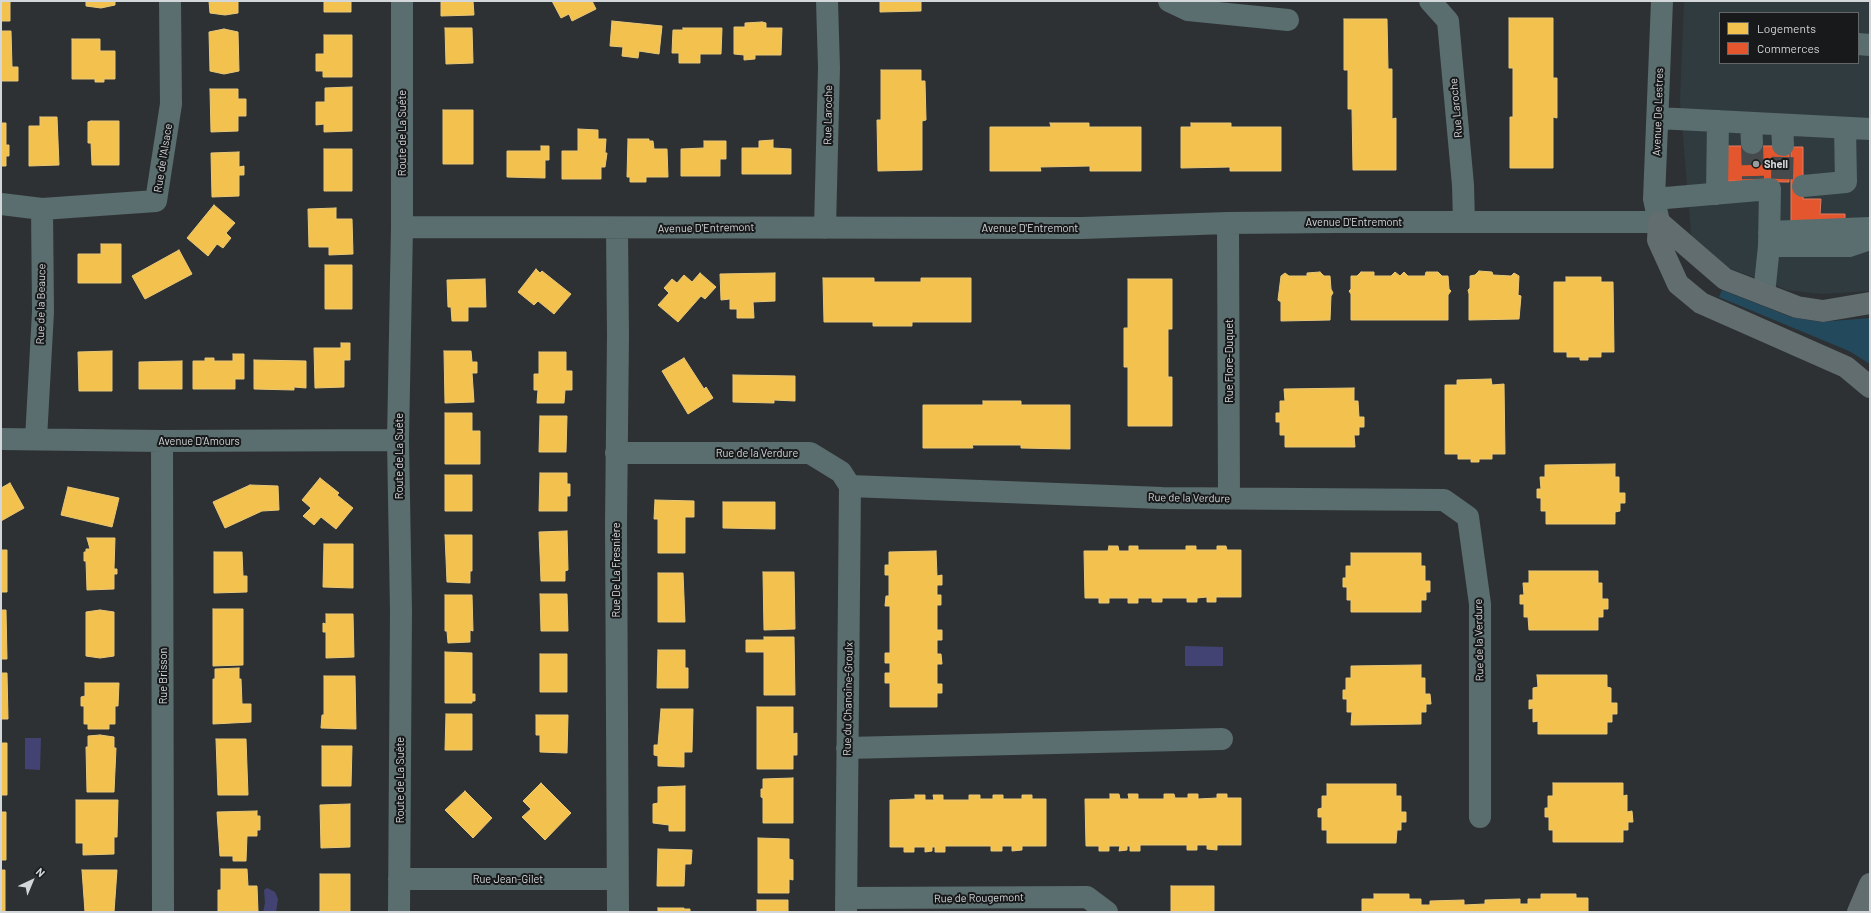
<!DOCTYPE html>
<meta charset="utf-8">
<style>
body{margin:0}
#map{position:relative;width:1871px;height:913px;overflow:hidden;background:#2e3133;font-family:Barlow,sans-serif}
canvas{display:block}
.frame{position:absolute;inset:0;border:2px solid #d4d7d9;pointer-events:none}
.legend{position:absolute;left:1719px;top:12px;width:140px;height:52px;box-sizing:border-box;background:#17191a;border:1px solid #636566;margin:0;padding:5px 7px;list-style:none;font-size:12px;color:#d4d7d9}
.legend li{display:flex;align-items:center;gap:8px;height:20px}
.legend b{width:20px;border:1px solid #636566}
.north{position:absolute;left:12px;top:861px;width:40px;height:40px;-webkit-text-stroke:3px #17191a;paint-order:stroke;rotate:44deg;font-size:11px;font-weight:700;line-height:16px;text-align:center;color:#d4d7d9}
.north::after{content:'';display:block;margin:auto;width:14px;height:18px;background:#d4d7d9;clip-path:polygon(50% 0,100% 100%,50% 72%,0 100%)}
</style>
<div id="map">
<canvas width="1871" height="913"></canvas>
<div class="frame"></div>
<ul class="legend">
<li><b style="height:11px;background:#f2c14e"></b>Logements</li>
<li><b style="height:11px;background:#e4572e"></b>Commerces</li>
</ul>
<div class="north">N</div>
</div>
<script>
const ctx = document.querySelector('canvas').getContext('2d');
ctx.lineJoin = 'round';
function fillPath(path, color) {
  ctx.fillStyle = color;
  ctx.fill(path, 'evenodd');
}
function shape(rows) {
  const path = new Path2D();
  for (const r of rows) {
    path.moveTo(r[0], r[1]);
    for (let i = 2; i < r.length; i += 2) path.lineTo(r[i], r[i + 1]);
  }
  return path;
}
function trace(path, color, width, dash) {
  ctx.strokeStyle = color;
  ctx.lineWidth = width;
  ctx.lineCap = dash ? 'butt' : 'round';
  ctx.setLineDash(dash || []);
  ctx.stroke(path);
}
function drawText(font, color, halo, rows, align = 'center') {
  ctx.font = font + ' Barlow,sans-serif';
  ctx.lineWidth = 4;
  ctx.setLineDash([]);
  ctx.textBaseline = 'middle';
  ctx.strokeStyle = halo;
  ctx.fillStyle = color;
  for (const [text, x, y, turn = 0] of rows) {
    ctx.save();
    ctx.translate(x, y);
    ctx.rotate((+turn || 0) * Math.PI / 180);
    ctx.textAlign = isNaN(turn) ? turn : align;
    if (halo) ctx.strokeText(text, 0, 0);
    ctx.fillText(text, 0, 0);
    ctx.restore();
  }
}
const built = shape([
 [1684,1,1870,1,1870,291,1822,294,1787,290,1716,263,1695,243,1691,234,1680,100],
 [1720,13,1858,13,1858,63,1720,63]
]);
const green = shape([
 [1722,290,1791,317,1820,322,1870,318,1870,364,1849,351,1719,297]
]);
const water = shape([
 [1185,646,1223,647,1223,666,1185,666],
 [25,738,41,738,40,770,25,769],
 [267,888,275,892,278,899,276,912,263,912,265,903,264,890]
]);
const homes = shape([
 [1,1,10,1,10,21,1,21,1,1],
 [86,1,115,1,115,5,101,8,86,6,86,1],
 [209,1,238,1,238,13,225,15,210,13,209,1],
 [324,1,351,1,351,12,324,12,324,1],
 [441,1,473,1,474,15,441,16,441,1],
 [552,1,592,1,596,9,572,21,569,14,561,18,552,1],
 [880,1,921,1,921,11,880,12,880,1],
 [1509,18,1553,18,1553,78,1557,78,1557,118,1553,117,1553,168,1510,168,1510,117,1513,117,1513,68,1509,68,1509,18],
 [1344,19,1387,19,1388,69,1392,69,1392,119,1396,118,1396,170,1353,170,1352,109,1348,109,1348,70,1344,70,1344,19],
 [612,21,662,26,659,54,639,51,638,58,622,56,623,47,610,46,612,21],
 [762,22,766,23,766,28,782,28,781,55,755,55,755,59,744,60,744,55,734,54,734,27,745,27,745,23,762,22],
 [445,28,472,28,473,63,446,64,445,28],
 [683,28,722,28,721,54,700,54,700,63,679,63,679,53,672,53,673,30,683,30,683,28],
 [224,29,238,32,239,71,224,74,210,71,209,32,224,29],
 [1,31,11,31,12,67,18,67,18,81,1,81,1,31],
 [324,35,352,35,352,77,323,77,323,71,316,71,316,54,324,54,324,35],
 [72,39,100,39,100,51,115,51,115,79,104,79,104,82,95,82,95,79,72,79,72,39],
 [881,70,921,70,921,81,925,81,926,120,922,121,922,170,878,171,877,120,881,120,881,70],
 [352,87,352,131,324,132,324,124,316,125,316,102,325,102,325,88,352,87],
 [210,89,238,89,238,99,246,99,246,116,238,116,238,131,211,132,210,89],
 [443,110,473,110,473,164,443,164,443,110],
 [40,117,57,117,59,165,29,166,29,126,40,126,40,117],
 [91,121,119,121,119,165,92,165,91,143,88,143,88,122,91,121],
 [1,123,6,123,6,145,9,145,9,156,6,156,6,166,1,166,1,123],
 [1050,123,1089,123,1089,127,1141,127,1141,171,1090,171,1090,166,1040,167,1041,171,990,171,990,127,1051,127,1050,123],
 [1191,123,1231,123,1231,127,1281,127,1281,171,1230,171,1230,167,1181,168,1181,127,1191,127,1191,123],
 [578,129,598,130,598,139,606,139,605,153,607,153,605,167,601,167,601,179,562,179,562,151,578,151,578,129],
 [628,139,649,139,649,141,653,141,654,149,667,149,668,177,646,177,646,182,630,182,630,177,627,177,628,139],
 [773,140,773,148,791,149,791,174,742,174,742,148,759,148,759,141,773,140],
 [704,141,726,141,726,159,720,159,720,176,681,176,681,149,704,148,704,141],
 [541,146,549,146,549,160,545,160,545,178,507,177,507,151,541,151,541,146],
 [324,149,352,149,352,191,324,191,324,149],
 [239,152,239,167,244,166,244,175,239,175,239,196,212,197,211,153,239,152],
 [214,205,235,223,226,233,231,238,223,248,217,244,208,256,187,238,214,205],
 [336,208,336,219,352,219,353,254,329,255,329,247,309,247,308,209,336,208],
 [101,244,121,244,121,283,78,283,78,254,101,254,101,244],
 [179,250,192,274,145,299,132,276,179,250],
 [325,265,352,265,352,309,325,309,325,265],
 [536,269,540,273,542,271,571,294,554,314,538,301,534,305,518,292,536,269],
 [1479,271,1492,272,1493,275,1511,276,1514,273,1519,276,1518,295,1521,296,1519,319,1469,320,1469,294,1468,290,1470,288,1470,276,1475,275,1479,271],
 [1320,272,1324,276,1330,276,1331,289,1333,293,1331,296,1330,320,1281,321,1281,302,1278,300,1281,276,1285,273,1289,276,1307,276,1307,273,1320,272],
 [1361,272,1374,272,1374,276,1391,276,1395,272,1400,276,1404,272,1408,276,1425,276,1426,272,1438,272,1442,276,1448,276,1449,289,1451,291,1448,295,1448,320,1351,320,1351,294,1349,291,1351,289,1351,276,1357,276,1361,272],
 [700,273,716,287,705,299,701,296,678,322,658,305,669,293,664,288,672,279,677,283,684,275,692,282,700,273],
 [775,273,775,301,753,302,754,318,737,318,737,309,730,309,730,299,721,300,720,274,775,273],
 [1566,277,1601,277,1601,282,1613,282,1614,352,1601,352,1601,357,1588,357,1588,360,1580,360,1580,357,1567,357,1567,352,1554,352,1554,282,1566,282,1566,277],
 [823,278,874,278,874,282,921,282,921,278,971,278,971,322,912,322,912,326,873,326,873,322,824,322,823,278],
 [485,279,486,307,468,307,468,321,452,321,451,307,448,307,447,280,485,279],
 [1128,279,1172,279,1172,329,1168,329,1168,377,1172,377,1172,426,1128,426,1128,367,1124,367,1124,328,1128,328,1128,279],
 [341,343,350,343,350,360,344,360,344,387,315,388,314,348,341,348,341,343],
 [112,351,112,391,79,391,78,352,112,351],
 [444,351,471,351,472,362,477,362,477,373,472,373,474,402,445,403,444,351],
 [539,352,566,352,566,371,572,371,572,390,565,390,564,403,537,403,538,390,534,390,534,374,539,374,539,352],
 [233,354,244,354,244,379,235,379,235,389,193,389,193,361,205,361,205,358,214,358,214,361,233,361,233,354],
 [684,358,704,389,706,387,713,398,688,414,662,371,684,358],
 [254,360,306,361,306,388,294,387,294,390,254,389,254,360],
 [182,361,182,389,139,389,139,362,182,361],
 [733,375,795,376,795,401,774,400,774,403,733,402,733,375],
 [1491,379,1492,385,1504,384,1505,454,1492,454,1492,459,1479,459,1479,462,1471,462,1471,459,1458,459,1458,454,1445,454,1445,385,1457,385,1457,380,1491,379],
 [1354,388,1354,401,1358,401,1359,417,1364,417,1364,427,1359,427,1359,435,1354,435,1355,447,1285,447,1285,435,1280,435,1280,422,1276,422,1276,413,1280,413,1280,401,1285,401,1284,389,1354,388],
 [983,401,1021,401,1021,405,1070,405,1070,449,1021,448,1021,445,972,445,973,448,923,448,923,405,983,405,983,401],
 [445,413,472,413,472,431,480,431,480,464,445,464,445,413],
 [540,416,567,416,566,452,539,452,540,416],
 [1615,464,1615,477,1619,477,1619,493,1625,493,1625,503,1620,503,1620,511,1615,512,1615,524,1546,524,1546,511,1541,511,1541,498,1537,498,1537,489,1541,489,1540,477,1545,477,1545,465,1615,464],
 [540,473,567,473,567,484,570,484,570,496,567,496,567,511,539,511,540,473],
 [445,475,472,475,472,511,445,511,445,475],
 [320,478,339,493,337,495,353,508,336,529,321,517,314,525,303,516,311,508,302,500,320,478],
 [10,483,24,508,1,521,1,488,10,483],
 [250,485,278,486,279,510,262,511,225,528,213,502,250,485],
 [68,487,119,498,112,527,61,515,68,487],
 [655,500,694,501,694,517,685,517,685,553,658,553,658,519,654,519,655,500],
 [723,502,775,502,775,529,723,528,723,502],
 [567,531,568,570,565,571,565,581,541,581,539,532,567,531],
 [445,535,472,535,472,571,470,571,470,583,447,582,445,535],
 [87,538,115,538,114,569,117,569,117,574,114,574,114,589,87,590,86,561,84,561,84,552,86,552,86,549,90,549,87,538],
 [324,544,353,544,353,588,323,587,324,544],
 [1109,546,1118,546,1119,551,1129,551,1129,546,1138,546,1138,550,1186,550,1186,546,1196,546,1196,550,1217,550,1217,546,1226,546,1227,550,1241,550,1241,597,1216,597,1216,602,1207,602,1207,597,1197,598,1197,602,1187,602,1187,598,1162,598,1162,602,1152,602,1152,598,1138,598,1138,603,1128,603,1128,598,1109,598,1109,603,1099,603,1099,598,1085,598,1084,551,1108,551,1109,546],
 [1,550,7,550,7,592,1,592,1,550],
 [936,551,937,576,942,575,942,585,937,585,937,595,941,595,941,605,937,605,937,630,942,630,942,640,937,640,937,654,941,654,942,664,937,664,937,684,942,684,942,693,937,693,937,707,890,707,890,683,885,683,885,673,890,673,890,663,885,663,885,653,890,653,890,606,885,606,886,596,889,596,889,575,885,575,885,565,889,565,889,552,936,551],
 [214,552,242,552,243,576,247,576,247,592,214,593,214,552],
 [1351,553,1421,553,1421,566,1425,566,1425,581,1430,581,1430,592,1426,592,1426,600,1421,600,1421,612,1351,612,1351,600,1347,600,1347,587,1343,587,1343,578,1346,578,1346,566,1351,566,1351,553],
 [1529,571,1598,571,1598,583,1602,583,1602,599,1608,599,1608,609,1603,609,1603,617,1598,617,1598,630,1529,630,1528,617,1524,617,1524,604,1520,604,1520,595,1524,595,1523,583,1529,583,1529,571],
 [763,572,794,572,795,629,764,630,763,572],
 [658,573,683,573,685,622,658,622,658,573],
 [540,594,567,594,568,631,541,631,540,594],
 [445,595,472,595,473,631,470,630,470,642,448,643,447,631,445,631,445,595],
 [213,609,243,609,243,665,213,666,213,609],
 [1,610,6,610,7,659,1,659,1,610],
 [100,610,114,612,114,656,100,658,86,656,86,612,100,610],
 [326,614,353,614,354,657,326,658,326,632,323,632,323,623,326,624,326,614],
 [764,637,794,637,795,695,764,695,764,652,746,652,746,640,764,640,764,637],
 [658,650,685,650,685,668,688,668,688,688,657,688,658,650],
 [445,652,472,653,472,694,475,694,475,701,472,701,472,703,445,703,445,652],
 [540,654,567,654,567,692,540,692,540,654],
 [1421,665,1421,678,1425,678,1425,694,1430,694,1431,704,1426,704,1426,712,1421,712,1421,724,1351,725,1352,712,1347,712,1347,699,1343,699,1343,690,1346,690,1346,678,1351,678,1351,666,1421,665],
 [239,668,239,679,241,679,242,704,251,704,251,722,213,724,213,679,215,679,215,669,239,668],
 [1,673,7,673,8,719,1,719,1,673],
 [1537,675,1607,675,1607,687,1611,688,1611,703,1617,703,1617,714,1612,714,1612,722,1607,722,1607,734,1538,734,1538,721,1533,722,1533,708,1529,709,1529,700,1533,700,1533,688,1538,687,1537,675],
 [324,676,355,676,356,729,321,728,322,715,324,715,324,676],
 [85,683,119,683,118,706,115,706,115,724,109,724,109,729,88,729,88,724,84,724,84,706,81,706,81,697,85,696,85,683],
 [757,707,793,707,793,734,797,733,797,755,793,755,793,769,757,769,757,707],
 [661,709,693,709,692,752,684,752,684,767,658,766,658,756,654,755,654,745,658,745,661,709],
 [446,714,472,714,472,750,445,750,446,714],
 [536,715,568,715,567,753,540,752,540,735,536,735,536,715],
 [100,735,114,737,114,748,116,748,114,792,87,792,86,747,88,747,88,736,100,735],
 [216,739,246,739,248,795,218,795,216,739],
 [1,743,7,743,7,795,1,795,1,743],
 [322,746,352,746,351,786,322,786,322,746],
 [793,778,793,823,763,823,763,798,761,797,761,789,763,789,763,779,793,778],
 [541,783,571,813,545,840,522,817,531,809,523,801,541,783],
 [1553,783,1623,783,1623,796,1627,795,1627,812,1632,811,1633,822,1628,822,1628,830,1623,830,1623,842,1553,842,1553,830,1549,830,1549,817,1545,817,1545,808,1548,808,1548,796,1553,796,1553,783],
 [1327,784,1396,784,1396,796,1401,796,1401,812,1406,812,1406,822,1401,822,1401,830,1397,830,1396,843,1327,843,1327,830,1322,830,1322,817,1318,817,1318,809,1322,808,1322,796,1327,796,1327,784],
 [685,786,685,831,669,831,669,825,653,823,653,804,658,803,658,787,685,786],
 [465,791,492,818,473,838,445,810,465,791],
 [1110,794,1119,794,1120,799,1129,799,1128,794,1138,794,1138,799,1164,799,1164,794,1174,794,1175,798,1188,798,1188,794,1198,794,1198,799,1217,798,1217,794,1227,794,1227,798,1241,798,1241,845,1217,845,1217,850,1207,849,1207,845,1197,845,1197,850,1187,850,1187,845,1140,845,1140,851,1130,851,1130,846,1127,846,1127,850,1119,851,1120,846,1109,846,1109,851,1099,851,1099,846,1086,846,1085,799,1110,799,1110,794],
 [915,795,925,795,925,800,934,800,933,795,943,795,943,800,969,800,969,795,980,795,980,799,993,799,993,795,1003,795,1003,799,1022,799,1022,795,1032,795,1032,799,1046,799,1046,846,1022,846,1022,850,1012,851,1012,846,1002,846,1002,851,991,851,991,846,945,846,945,852,935,852,935,847,932,847,932,851,925,852,925,847,914,847,914,852,904,852,904,847,890,847,890,800,915,799,915,795],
 [76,800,118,800,117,837,114,837,114,854,83,855,83,843,76,843,76,800],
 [350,804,350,847,321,848,320,805,350,804],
 [257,811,257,816,260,816,260,830,257,830,257,836,247,836,246,861,233,861,233,856,220,856,217,812,257,811],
 [1,812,6,812,6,860,1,860,1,812],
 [758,838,789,839,789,859,793,860,793,880,789,879,789,893,758,893,758,838],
 [658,849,692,850,691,864,685,864,684,886,657,886,658,849],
 [221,869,247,869,248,886,257,886,258,911,218,912,218,890,221,890,221,869],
 [1,870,5,870,5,912,1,912,1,870],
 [82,870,117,870,114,912,85,912,82,870],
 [320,874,350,874,350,912,320,912,320,874],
 [1171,886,1214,886,1214,912,1171,912,1171,886],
 [1374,894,1409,894,1409,899,1421,899,1421,905,1430,905,1430,901,1464,900,1464,905,1485,904,1485,900,1520,899,1520,904,1528,904,1528,899,1541,899,1541,894,1576,894,1576,898,1588,898,1588,912,1362,912,1362,899,1374,899,1374,894],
 [757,900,788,900,788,912,757,912,757,900],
 [658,908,684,908,684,909,690,909,690,912,658,912,658,908]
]);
const shops = shape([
 [1722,146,1789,146,1789,182,1722,181,1722,146],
 [1791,147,1803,147,1803,199,1821,199,1820,214,1845,214,1845,239,1791,238,1791,147]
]);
const minorTunnel = shape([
 [1752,143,1753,179],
 [1782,179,1783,145]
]);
const minor = shape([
 [1169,1,1188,10,1288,20],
 [1430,1,1448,21,1463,185,1464,222],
 [1858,44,1870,45],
 [1658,118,1870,129],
 [1751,123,1752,143],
 [1782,125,1783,145],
 [1803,186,1846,182,1845,128],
 [1717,194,1718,121],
 [1654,199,1770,189,1769,246],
 [1,204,42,209,156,201,171,104,170,1],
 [1228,223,1229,498],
 [402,227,1082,228,1228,223,1336,222,1659,222,1654,199,1662,1],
 [825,228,829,68,827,1],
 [617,229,618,336,616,524,618,912],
 [1769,232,1870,228],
 [1764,294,1769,246,1849,246,1870,239],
 [1,439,162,441,398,440],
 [36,439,43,312,42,209],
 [162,441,163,912],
 [616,453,810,453,841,472,850,486,1162,498,1444,500,1468,517,1480,604,1480,817],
 [847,748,1222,739],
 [399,879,617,879],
 [846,898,1087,897,1107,912],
 [399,912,401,611,398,440,402,227,402,1],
 [846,912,850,486]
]);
const highway = shape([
 [1659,222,1658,240,1678,284,1701,303,1846,367,1870,387],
 [1659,222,1725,279,1797,307,1823,311,1870,303],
 [1858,912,1870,884]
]);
const markers = [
 [1756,164,4,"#9a9d9f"]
];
const streetNames = [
 ["Rue Laroche",1456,108,-95],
 ["Avenue De Lestres",1658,112,-88],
 ["Rue Laroche",828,115,-89],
 ["Route de La Suète",402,133,-90],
 ["Rue de l'Alsace",163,158,-81],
 ["Avenue D'Entremont",1354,222],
 ["Avenue D'Entremont",706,228,-1],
 ["Avenue D'Entremont",1030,228],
 ["Rue de la Beauce",41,304,-89],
 ["Rue Flore-Duquet",1229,361,-90],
 ["Avenue D'Amours",199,441],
 ["Rue de la Verdure",757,453],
 ["Route de La Suète",399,456,-90],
 ["Rue de la Verdure",1189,498,1],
 ["Rue De La Fresnière",616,570,-90],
 ["Rue de la Verdure",1479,640,-91],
 ["Rue Brisson",163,676,-90],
 ["Rue du Chanoine-Groulx",848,699,-89],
 ["Route de La Suète",400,780,-90],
 ["Rue Jean-Gilet",508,879],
 ["Rue de Rougemont",979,898,-1]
];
const poiNames = [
 ["Shell",1764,164]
];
fillPath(built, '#303b40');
fillPath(green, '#234a5c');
fillPath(water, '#424373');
fillPath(homes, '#f2c14e');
trace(homes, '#e9c878', 1);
fillPath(shops, '#e4572e');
trace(shops, '#df7d61', 1);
trace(minorTunnel, '#474a4c', 22, [22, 11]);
trace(minor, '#5a6d6f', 22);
trace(highway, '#616d6f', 22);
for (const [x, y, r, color] of markers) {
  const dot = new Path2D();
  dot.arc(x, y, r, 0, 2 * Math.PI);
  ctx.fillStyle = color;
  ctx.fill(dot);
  trace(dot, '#17191a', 1.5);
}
drawText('11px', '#d4d7d9', '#17191a', streetNames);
drawText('bold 11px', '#d4d7d9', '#17191a', poiNames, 'left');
</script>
